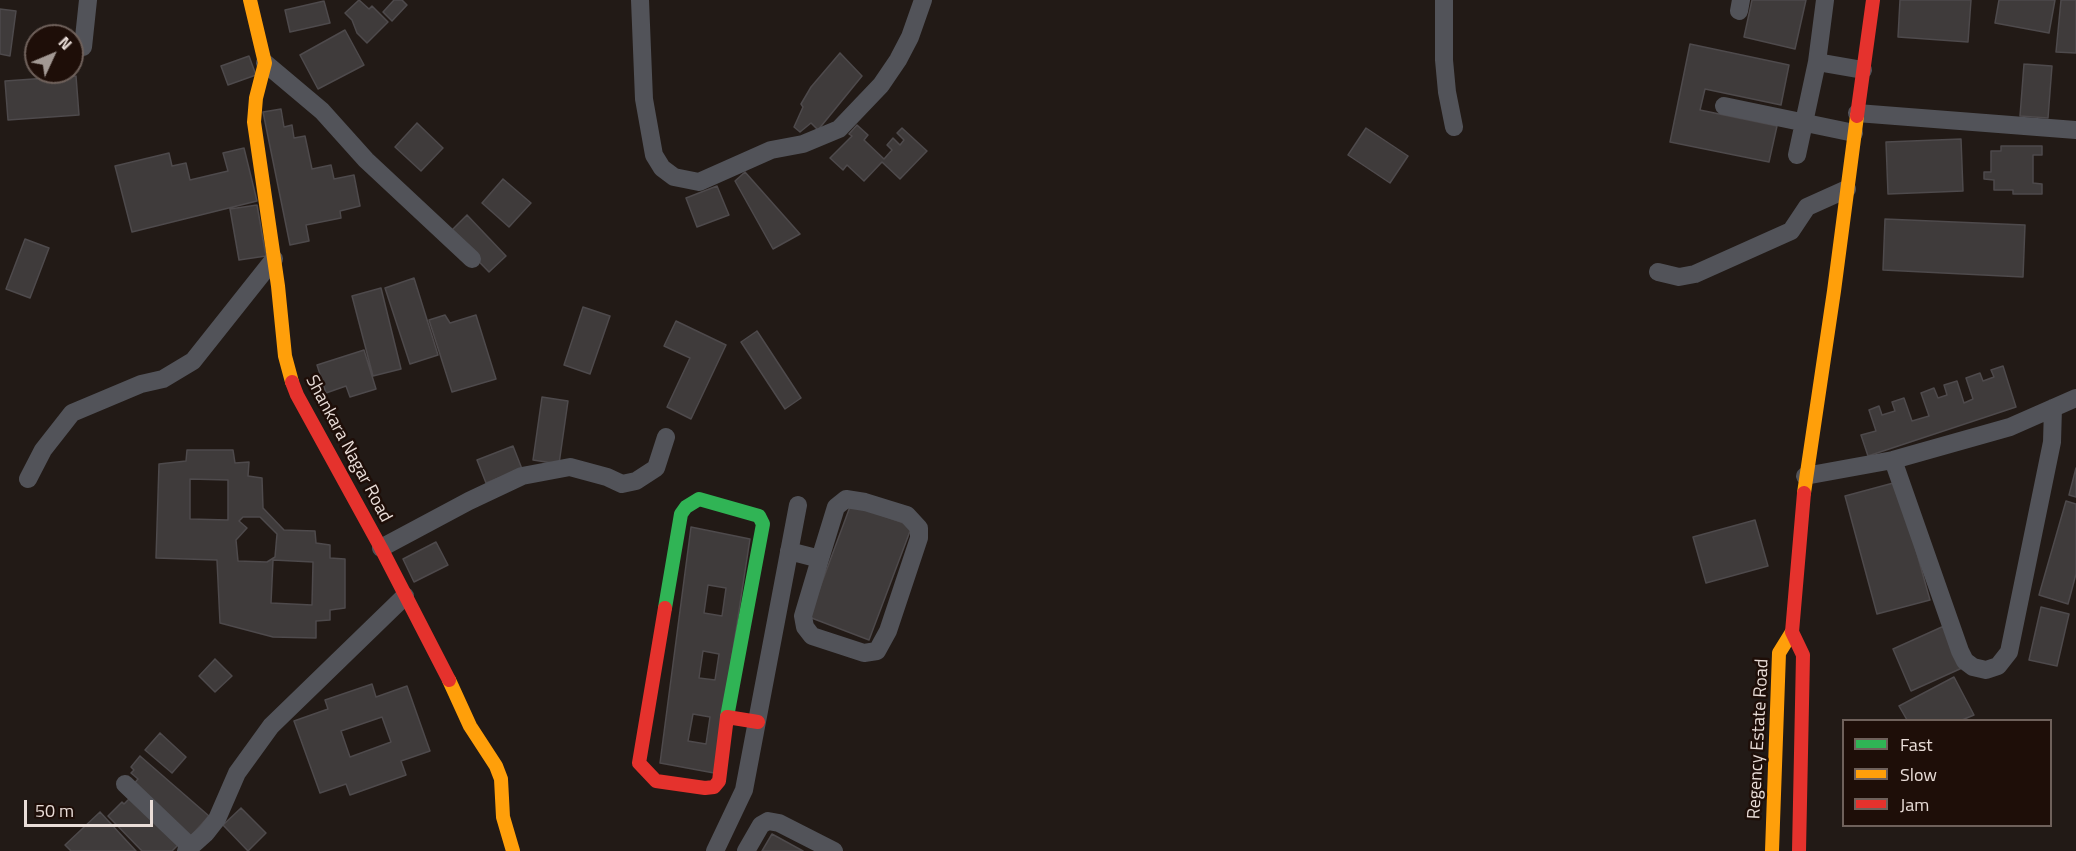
<!DOCTYPE html>
<style>
body{margin:0}
#map{position:relative;width:2076px;height:851px;overflow:hidden;background:#221a16;font-family:"Titillium Web",sans-serif}
canvas{display:block}
.legend{position:absolute;left:1842px;top:719px;width:210px;height:108px;box-sizing:border-box;background:#1e0e08;border:2px solid #6f615b;margin:0;padding:8px 10px;list-style:none;font-size:18px;color:#e9ddd8}
.legend li{display:flex;align-items:center;gap:12px;height:30px}
.legend b{width:30px;border:2px solid #6f615b}
.north{position:absolute;left:24px;top:24px;width:60px;height:60px;box-sizing:border-box;background:#1e0e08;border:2px solid #6f615b;border-radius:50%;rotate:46deg;font-size:16px;font-weight:700;line-height:24px;text-align:center;color:#e9ddd8}
.north::after{content:'';display:block;margin:auto;width:21px;height:27px;background:#a39994;clip-path:polygon(50% 0,100% 100%,50% 72%,0 100%)}
.scale{position:absolute;left:24px;top:800px;width:129px;height:27px;box-sizing:border-box;border:3px solid #e9ddd8;border-top:0;padding-left:8px;font-size:18px;line-height:21px;white-space:nowrap;color:#e9ddd8;-webkit-text-stroke:4px #1e0e08;paint-order:stroke}
</style>
<div id="map">
<canvas width="2076" height="851"></canvas>
<ul class="legend">
<li><b style="height:8px;background:#30b455"></b>Fast</li>
<li><b style="height:8px;background:#ff9f0a"></b>Slow</li>
<li><b style="height:8px;background:#e5322d"></b>Jam</li>
</ul>
<div class="north">N</div>
<div class="scale">50 m</div>
</div>
<script>
const ctx = document.querySelector('canvas').getContext('2d');
ctx.lineJoin = 'round';
function fillPath(path, color) {
  ctx.fillStyle = color;
  ctx.fill(path, 'evenodd');
}
function shape(rows) {
  const path = new Path2D();
  for (const r of rows) {
    path.moveTo(r[0], r[1]);
    for (let i = 2; i < r.length; i += 2) path.lineTo(r[i], r[i + 1]);
  }
  return path;
}
function trace(path, color, width, dash) {
  ctx.strokeStyle = color;
  ctx.lineWidth = width;
  ctx.lineCap = dash ? 'butt' : 'round';
  ctx.setLineDash(dash || []);
  ctx.stroke(path);
}
function drawText(font, color, halo, rows, align = 'center') {
  ctx.font = font + ' "Titillium Web",sans-serif';
  ctx.lineWidth = 5;
  ctx.setLineDash([]);
  ctx.textBaseline = 'middle';
  ctx.strokeStyle = halo;
  ctx.fillStyle = color;
  for (const [text, x, y, turn = 0] of rows) {
    ctx.save();
    ctx.translate(x, y);
    ctx.rotate((+turn || 0) * Math.PI / 180);
    ctx.textAlign = isNaN(turn) ? turn : align;
    if (halo) ctx.strokeText(text, 0, 0);
    ctx.fillText(text, 0, 0);
    ctx.restore();
  }
}
const building = shape([
 [359,0,369,9,372,6,388,22,367,43,357,33,352,20,345,13,359,0],
 [394,0,402,0,407,5,392,21,383,12,394,0],
 [1752,0,1806,0,1795,49,1744,37,1752,0],
 [1900,0,1971,0,1968,42,1898,37,1900,0],
 [1999,0,2055,0,2049,33,1995,23,1999,0],
 [2061,0,2076,0,2076,53,2056,52,2061,0],
 [324,1,330,23,290,32,285,10,324,1],
 [0,9,16,11,10,56,0,54,0,9],
 [345,30,364,65,318,89,300,55,345,30],
 [1690,44,1789,65,1781,105,1705,89,1700,110,1777,126,1769,162,1670,142,1690,44],
 [840,53,862,76,818,130,811,123,800,132,794,127,803,107,801,104,811,87,840,53],
 [249,56,256,75,228,85,221,66,249,56],
 [2024,64,2052,66,2048,118,2020,116,2024,64],
 [76,76,79,115,8,120,5,81,76,76],
 [281,109,284,127,292,125,294,138,305,136,312,169,331,165,334,179,354,175,360,206,340,211,341,218,306,225,309,241,290,245,263,112,281,109],
 [417,123,443,148,421,171,395,147,417,123],
 [857,125,868,135,864,140,884,159,892,150,887,145,893,138,900,145,904,140,897,133,902,128,927,151,900,179,882,162,864,181,847,165,843,170,830,158,852,136,849,134,857,125],
 [1366,128,1408,156,1390,183,1348,155,1366,128],
 [1961,139,1963,191,1888,194,1886,142,1961,139],
 [2001,146,2042,146,2042,155,2033,155,2033,183,2042,184,2042,194,2013,194,2013,190,1994,190,1994,180,1984,179,1984,172,1991,172,1991,151,2001,151,2001,146],
 [244,148,257,201,132,232,115,166,169,153,172,166,186,163,190,180,228,171,223,153,244,148],
 [745,172,800,234,773,249,735,181,745,172],
 [503,179,531,203,509,227,482,203,503,179],
 [717,186,729,215,697,227,686,198,717,186],
 [257,205,266,256,239,260,230,209,257,205],
 [467,215,506,256,489,272,450,232,467,215],
 [1885,219,2025,225,2023,277,1883,270,1885,219],
 [25,239,49,248,30,298,6,289,25,239],
 [414,278,438,355,410,364,385,288,414,278],
 [381,288,401,369,373,376,352,296,381,288],
 [583,307,610,316,590,374,564,365,583,307],
 [445,315,450,323,476,315,496,379,452,392,429,320,445,315],
 [676,321,726,345,691,419,667,407,690,358,664,346,676,321],
 [757,331,801,398,785,409,741,342,757,331],
 [364,350,376,389,350,397,346,386,326,393,317,365,364,350],
 [2003,366,2016,407,1868,456,1861,435,1876,431,1869,410,1879,406,1882,415,1895,411,1892,402,1904,398,1912,421,1929,416,1921,393,1934,388,1938,398,1947,395,1944,385,1957,381,1964,403,1973,399,1966,378,1980,373,1983,381,1994,377,1991,370,2003,366],
 [542,397,568,401,559,464,533,460,542,397],
 [513,446,522,469,486,483,477,460,513,446],
 [187,450,233,450,235,463,249,462,248,476,262,478,263,508,284,530,315,531,316,543,330,545,330,558,345,559,345,608,330,610,330,620,316,621,316,638,273,637,220,623,217,560,156,558,159,464,186,461,187,450],
 [190,479,228,480,228,520,190,519,190,479],
 [243,517,260,517,277,534,275,557,267,562,238,561,236,540,247,528,239,521,243,517],
 [273,560,313,562,312,605,271,603,273,560],
 [2076,468,2076,497,2069,495,2076,468],
 [1897,482,1930,600,1877,614,1845,496,1897,482],
 [2066,501,2076,504,2076,574,2068,604,2039,595,2066,501],
 [851,504,912,526,869,640,809,617,851,504],
 [1755,520,1768,566,1706,583,1693,537,1755,520],
 [691,527,750,539,714,773,660,763,691,527],
 [708,585,726,588,722,616,704,613,708,585],
 [703,651,719,654,715,680,699,678,703,651],
 [693,714,710,717,706,744,688,741,693,714],
 [436,542,448,565,414,582,403,559,436,542],
 [2041,607,2069,614,2057,666,2029,660,2041,607],
 [1944,626,1962,668,1911,691,1893,649,1944,626],
 [215,659,232,676,215,692,199,676,215,659],
 [1954,677,1974,715,1962,720,1907,720,1899,706,1954,677],
 [372,684,376,697,407,686,430,751,401,761,406,775,350,795,346,784,320,793,294,721,328,709,325,700,372,684],
 [382,717,391,742,350,757,341,731,382,717],
 [160,733,186,757,172,773,145,750,160,733],
 [140,756,209,816,190,837,132,786,138,779,131,773,134,770,131,767,140,756],
 [130,798,178,845,172,851,142,851,108,816,122,802,124,804,130,798],
 [241,808,266,833,248,851,223,825,241,808],
 [100,812,136,851,71,851,65,845,100,812],
 [772,834,803,851,762,851,772,834]
]);
const street = shape([
 [640,0,644,99,654,155,662,168,674,177,699,182,771,150,803,144,839,129,881,85,898,60,910,37,923,0],
 [1444,0,1444,60,1447,92,1454,127],
 [1739,11,1741,0],
 [83,47,88,0],
 [1817,62,1863,70],
 [265,63,322,111,366,160,472,259],
 [1724,106,1854,133],
 [1857,113,2076,130],
 [1797,155,1817,62,1825,0],
 [1658,272,1679,277,1695,274,1791,231,1807,207,1847,189],
 [1893,460,1960,651,1965,661,1973,667,1986,670,1998,666,2009,652,2052,442,2053,408],
 [1805,476,1893,460,2010,427,2076,398],
 [28,479,43,450,72,413,141,384,163,379,193,361,274,259],
 [381,548,469,501,522,476,570,467,607,477,622,484,636,481,656,468,666,437],
 [789,551,820,559,836,507,846,499,865,502,907,515,919,528,919,538,888,631,877,651,864,653,812,636,805,627,803,616,820,559],
 [125,784,191,847],
 [186,851,206,833,217,819,237,773,271,726,405,596],
 [715,851,744,790,798,505],
 [746,851,761,825,768,821,779,823,834,851]
]);
const fast = shape([
 [665,608,681,514,686,507,699,499,759,516,763,524,727,717]
]);
const slow = shape([
 [250,0,265,63,256,98,254,122,278,286,285,356,292,382],
 [1804,493,1834,291,1857,116],
 [449,680,470,726,496,766,501,779,503,817,513,851],
 [1772,851,1779,653,1792,632]
]);
const jam = shape([
 [1857,116,1873,0],
 [292,382,297,395,381,548,449,680],
 [665,608,639,763,656,781,705,788,714,787,719,781,727,717,758,722],
 [1799,851,1803,655,1792,632,1804,493]
]);
const streetNames = [
 ["Shankara Nagar Road",348,449,62],
 ["Regency Estate Road",1759,739,-87]
];
fillPath(building, '#3f3b3b');
trace(building, '#4e4a4c', 1.5);
trace(street, '#525359', 18);
trace(fast, '#30b455', 14);
trace(slow, '#ff9f0a', 14);
trace(jam, '#e5322d', 14);
drawText('18px', '#e9ddd8', '#1e0e08', streetNames);
</script>
